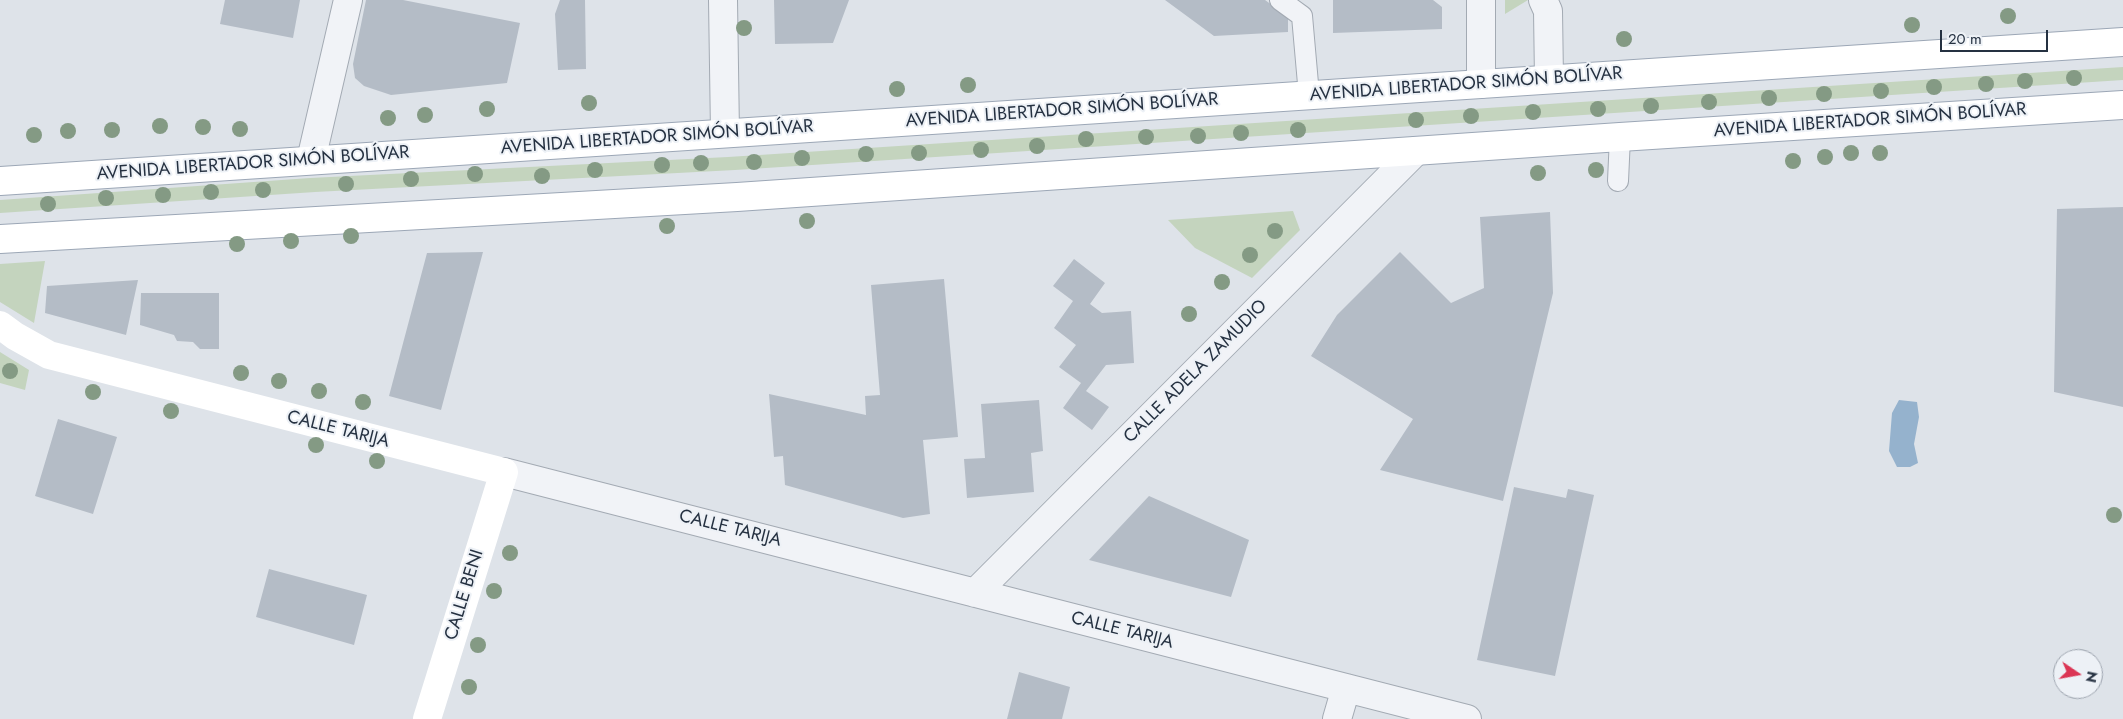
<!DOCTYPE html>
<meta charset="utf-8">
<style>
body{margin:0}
#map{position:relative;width:2123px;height:719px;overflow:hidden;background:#dee3e9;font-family:Jost,sans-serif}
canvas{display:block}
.north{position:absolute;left:2053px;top:649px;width:50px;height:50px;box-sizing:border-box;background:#edf1f6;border:1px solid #9da4ae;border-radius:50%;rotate:102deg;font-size:14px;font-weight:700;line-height:20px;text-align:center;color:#253141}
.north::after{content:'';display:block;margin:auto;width:18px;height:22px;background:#db3554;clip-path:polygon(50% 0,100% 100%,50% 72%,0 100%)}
.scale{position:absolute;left:1940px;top:30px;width:108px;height:22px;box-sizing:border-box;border:2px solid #253141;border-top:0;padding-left:6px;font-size:15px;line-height:18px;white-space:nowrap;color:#253141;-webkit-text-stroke:4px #edf1f6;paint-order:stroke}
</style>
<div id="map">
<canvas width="2123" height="719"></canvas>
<div class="north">N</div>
<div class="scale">20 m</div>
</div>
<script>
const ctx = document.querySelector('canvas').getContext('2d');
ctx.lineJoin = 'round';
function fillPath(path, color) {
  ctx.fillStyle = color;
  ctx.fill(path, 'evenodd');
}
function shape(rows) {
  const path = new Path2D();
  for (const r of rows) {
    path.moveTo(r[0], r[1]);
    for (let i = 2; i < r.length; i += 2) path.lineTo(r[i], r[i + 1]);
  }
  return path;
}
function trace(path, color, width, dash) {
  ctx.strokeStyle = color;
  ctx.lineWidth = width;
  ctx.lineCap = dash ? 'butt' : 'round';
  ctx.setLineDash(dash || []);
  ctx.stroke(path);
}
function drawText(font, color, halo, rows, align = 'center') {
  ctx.font = font + ' Jost,sans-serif';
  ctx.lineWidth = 4;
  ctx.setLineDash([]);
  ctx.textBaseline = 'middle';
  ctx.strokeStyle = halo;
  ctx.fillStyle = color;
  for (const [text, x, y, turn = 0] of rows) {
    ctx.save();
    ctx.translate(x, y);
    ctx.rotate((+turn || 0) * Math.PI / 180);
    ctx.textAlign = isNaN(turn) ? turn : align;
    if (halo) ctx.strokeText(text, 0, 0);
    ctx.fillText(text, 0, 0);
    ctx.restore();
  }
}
const green = shape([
 [1505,0,1528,0,1505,14],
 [2123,67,2123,80,735,170,315,192,0,213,0,200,310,178,728,157],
 [1293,211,1300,230,1252,278,1195,248,1168,220],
 [45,261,34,323,0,302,0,264],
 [0,352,29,370,25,390,0,383]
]);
const water = shape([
 [1899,400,1917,402,1919,417,1914,444,1918,463,1910,467,1897,467,1889,451,1892,413]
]);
const building = shape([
 [225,0,300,0,293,38,220,24],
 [366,0,403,0,520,23,507,83,391,95,364,86,355,78,353,64],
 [560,0,585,0,586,69,558,70,555,14],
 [774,0,849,0,833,43,775,44],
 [1165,0,1265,0,1288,17,1288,32,1214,36],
 [1333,0,1433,0,1442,7,1442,29,1333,33],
 [2123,207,2123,407,2054,392,2057,209],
 [1550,212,1553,293,1503,501,1380,470,1413,419,1311,356,1337,315,1400,252,1451,303,1484,288,1480,217],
 [483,252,441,410,389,396,427,253],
 [1074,259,1105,283,1090,304,1102,313,1131,311,1134,363,1106,365,1086,391,1109,407,1092,430,1063,408,1081,383,1059,367,1076,345,1054,328,1073,301,1053,286],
 [944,279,958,437,923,440,930,514,903,518,785,485,783,456,774,457,769,394,866,415,865,396,880,395,871,285],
 [138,280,126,335,45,313,47,286],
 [141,293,219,293,219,349,200,349,193,342,177,341,174,335,140,325],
 [1039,400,1043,451,1031,453,1034,492,967,498,964,459,985,458,981,404],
 [58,419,117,437,93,514,35,496],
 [1514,487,1566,498,1568,489,1594,495,1555,676,1477,660],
 [1149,496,1249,540,1231,597,1089,560],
 [269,569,367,595,354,645,256,617],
 [1019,672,1070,687,1062,719,1007,719]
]);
const service = shape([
 [1280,0,1302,16,1309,95],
 [1618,181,1620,137]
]);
const minor = shape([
 [723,0,725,133],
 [1543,0,1548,11,1549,79],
 [1481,84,1481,0],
 [311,160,348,0],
 [504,472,1467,719],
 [975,593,1416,151],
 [1337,719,1346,688]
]);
const secondary = shape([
 [0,325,15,336,49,355,504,472,427,719]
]);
const primary = shape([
 [0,181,2123,42],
 [0,239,737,197,1620,137,2123,105]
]);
const trees = [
 [2008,16],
 [1912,25],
 [744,28],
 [1624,39],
 [2074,78],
 [2025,81],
 [1986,84],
 [968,85],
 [1934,87],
 [897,89],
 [1881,91],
 [1824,94],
 [1769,98],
 [1709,102],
 [589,103],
 [1651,106],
 [487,109],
 [1598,109],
 [1533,112],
 [425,115],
 [1471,116],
 [388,118],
 [1416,120],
 [160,126],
 [203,127],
 [240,129],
 [112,130],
 [1298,130],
 [68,131],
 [1241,133],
 [34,135],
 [1198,136],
 [1146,137],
 [1086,139],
 [1037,146],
 [981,150],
 [919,153],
 [1851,153],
 [1880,153],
 [866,154],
 [1825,157],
 [802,158],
 [1793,161],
 [754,162],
 [701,163],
 [662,165],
 [595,170],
 [1596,170],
 [1538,173],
 [475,174],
 [542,176],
 [411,179],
 [346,184],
 [263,190],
 [211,192],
 [163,195],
 [106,198],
 [48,204],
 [807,221],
 [667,226],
 [1275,231],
 [351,236],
 [291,241],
 [237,244],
 [1250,255],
 [1222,282],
 [1189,314],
 [10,371],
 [241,373],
 [279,381],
 [319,391],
 [93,392],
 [363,402],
 [171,411],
 [316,445],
 [377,461],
 [2114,515],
 [510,553],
 [494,591],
 [478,645],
 [469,687]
];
const streetNames = [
 ["AVENIDA LIBERTADOR SIMÓN BOLÍVAR",1466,85,-4],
 ["AVENIDA LIBERTADOR SIMÓN BOLÍVAR",1062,111,-4],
 ["AVENIDA LIBERTADOR SIMÓN BOLÍVAR",1870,121,-4],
 ["AVENIDA LIBERTADOR SIMÓN BOLÍVAR",657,138,-4],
 ["AVENIDA LIBERTADOR SIMÓN BOLÍVAR",253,164,-4],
 ["CALLE ADELA ZAMUDIO",1196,372,-45],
 ["CALLE TARIJA",338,430,14],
 ["CALLE TARIJA",730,529,14],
 ["CALLE BENI",465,595,-73],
 ["CALLE TARIJA",1122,631,14]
];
fillPath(green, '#c4d4be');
fillPath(water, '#95b2cd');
fillPath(building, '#b4bcc6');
trace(service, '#a3aab3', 22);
trace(minor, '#a3aab3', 30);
trace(primary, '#9ca7b6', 30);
trace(service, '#f1f3f7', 20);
trace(minor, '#f1f3f7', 28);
trace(secondary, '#fff', 28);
trace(primary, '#fff', 28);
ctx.fillStyle = '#849a84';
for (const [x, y] of trees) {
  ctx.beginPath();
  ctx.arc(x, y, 8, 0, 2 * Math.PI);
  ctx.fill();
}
drawText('18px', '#253141', '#edf1f6', streetNames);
</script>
